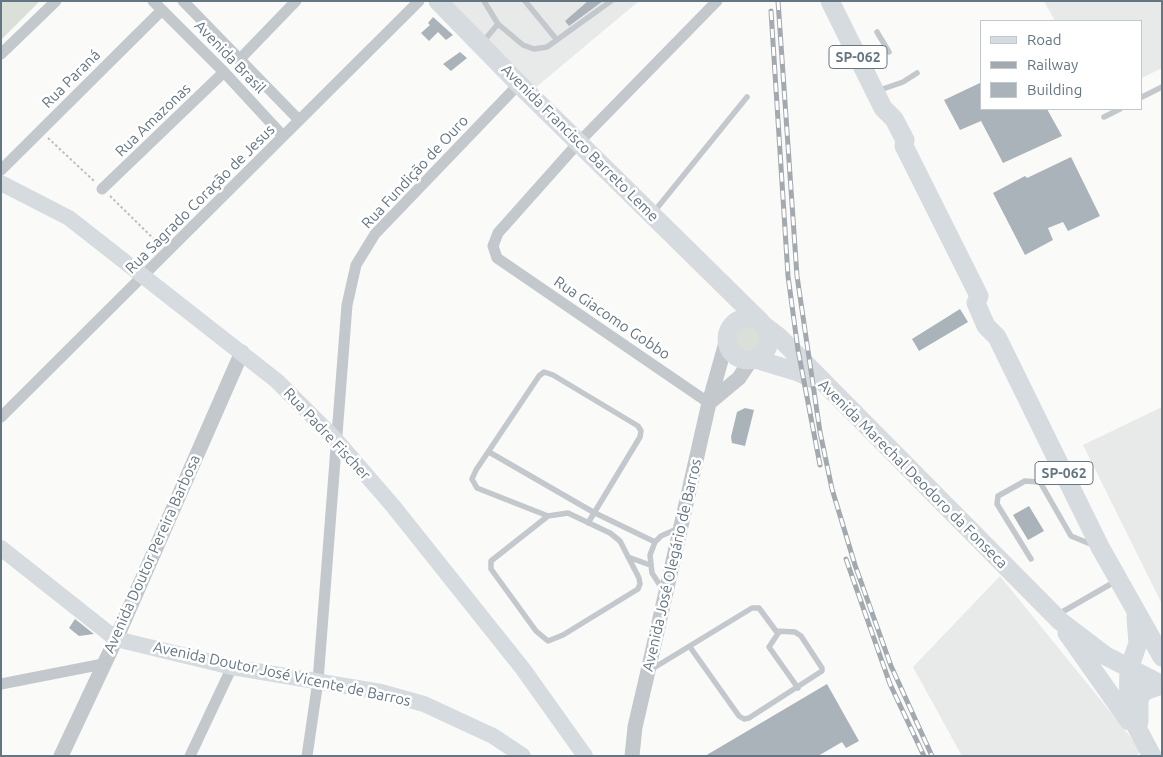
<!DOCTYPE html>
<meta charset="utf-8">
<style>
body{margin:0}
#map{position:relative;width:1163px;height:757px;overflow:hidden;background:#fafaf8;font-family:Ubuntu,sans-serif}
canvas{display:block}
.frame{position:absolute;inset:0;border:2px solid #657683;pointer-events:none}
.legend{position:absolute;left:980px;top:20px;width:162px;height:90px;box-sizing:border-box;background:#fff;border:1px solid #c1c8cd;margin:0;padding:6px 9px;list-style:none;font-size:15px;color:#657683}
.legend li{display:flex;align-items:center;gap:10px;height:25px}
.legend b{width:25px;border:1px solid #c1c8cd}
</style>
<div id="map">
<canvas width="1163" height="757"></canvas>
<div class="frame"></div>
<ul class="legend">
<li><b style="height:6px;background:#d6dbdf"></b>Road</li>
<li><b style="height:6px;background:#a2aab0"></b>Railway</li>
<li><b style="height:14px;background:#aab3b9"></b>Building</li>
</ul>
</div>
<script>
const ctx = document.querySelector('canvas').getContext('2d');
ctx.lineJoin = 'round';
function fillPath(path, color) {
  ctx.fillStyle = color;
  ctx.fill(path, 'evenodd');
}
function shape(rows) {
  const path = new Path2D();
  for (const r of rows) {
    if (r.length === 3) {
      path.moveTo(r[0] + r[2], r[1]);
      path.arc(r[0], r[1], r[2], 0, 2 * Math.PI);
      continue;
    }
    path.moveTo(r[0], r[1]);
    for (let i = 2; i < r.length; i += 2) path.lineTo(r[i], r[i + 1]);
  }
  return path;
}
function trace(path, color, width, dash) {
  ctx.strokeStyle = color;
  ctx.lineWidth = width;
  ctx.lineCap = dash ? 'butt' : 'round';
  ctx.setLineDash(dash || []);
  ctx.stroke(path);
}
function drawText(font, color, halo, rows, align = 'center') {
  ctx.font = font + ' Ubuntu,sans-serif';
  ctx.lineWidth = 5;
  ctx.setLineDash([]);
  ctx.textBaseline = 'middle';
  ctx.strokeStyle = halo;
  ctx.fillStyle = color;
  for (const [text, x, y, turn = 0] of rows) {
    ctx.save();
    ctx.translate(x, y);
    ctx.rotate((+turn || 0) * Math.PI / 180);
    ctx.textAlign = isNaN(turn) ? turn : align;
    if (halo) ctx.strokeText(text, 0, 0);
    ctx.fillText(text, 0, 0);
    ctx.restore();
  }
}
const built = shape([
 [451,1,639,1,535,88],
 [1044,1,1162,1,1162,68,1142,78,1142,21,1055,21],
 [1162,407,1162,604,1083,445],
 [1000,576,1142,751,1136,756,962,756,913,667]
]);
const green = shape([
 [1,1,40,1,1,40],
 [749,340,14]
]);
const building = shape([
 [588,1,603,1,569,26,565,21],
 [433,17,453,35,446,40,438,32,429,41,421,33,430,25,428,23],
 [460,52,467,58,451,71,443,64],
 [982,82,982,109,1047,109,1062,136,1003,163,981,121,960,130,944,100],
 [1071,157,1100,216,1068,231,1063,222,1048,228,1053,240,1025,255,993,193,1025,176,1027,178],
 [960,309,968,322,919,351,912,339],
 [745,408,754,410,745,446,732,443,731,437,737,412],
 [1029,506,1044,531,1028,540,1013,515],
 [75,619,94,634,79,636,69,628],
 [827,684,859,741,846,748,842,742,818,756,705,756]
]);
const path = shape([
 [48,138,94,181],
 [110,196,158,243]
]);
const service = shape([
 [484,1,498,24],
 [525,1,557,40],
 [877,32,889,52],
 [482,43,498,24,523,45,534,49,547,47,611,1],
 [877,91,903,82,917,73],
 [1142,97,1162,87],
 [1104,117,1120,109],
 [653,213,747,97],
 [489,452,593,512,655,542],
 [548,516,491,561,491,569,536,631,548,641,563,635,638,589,640,584,639,578,620,541,610,533,568,513,548,516,477,488,472,479,476,470,539,376,544,372,553,375,638,426,641,431,640,437,588,523],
 [628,557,650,565],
 [1031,559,997,504,998,496,1025,481,1040,482,1071,536,1093,545],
 [663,590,652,573,650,555,655,542,661,536,679,528],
 [1057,615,1116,581],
 [779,632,769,647,798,688],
 [652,669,752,608,759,608,776,631,795,632,801,636,822,668,822,671,749,718,744,719,739,716,690,647]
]);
const minor = shape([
 [153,1,224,72,283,136],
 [183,1,298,119],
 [1,54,56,1],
 [239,60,296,1],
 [1,170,162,10],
 [102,189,224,72],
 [709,403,497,258,493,246,498,233,579,142,717,1],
 [1,417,419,1],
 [1,684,103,664],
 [190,756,232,667],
 [307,756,318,681,347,305,356,265,375,234,519,84]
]);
const tertiary = shape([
 [709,403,739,378,751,360],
 [61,756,116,639,242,352],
 [632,756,635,727,648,671,709,403,727,339]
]);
const secondary = shape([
 [1,183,69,218,277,381,336,440,393,506,523,669,585,756],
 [1,548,116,639,232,667,381,692,424,704,493,736,523,756]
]);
const primary = shape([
 [438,1,519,84,761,322],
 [830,1,883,108,894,119,905,140,904,146,979,296],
 [979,296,976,303,986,326,997,337,1100,547,1162,657],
 [748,339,21],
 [766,327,779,337,1060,621,1106,656,1162,685],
 [755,359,798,372,815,380],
 [1136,618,1138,643,1129,669,1128,711,1152,756],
 [1067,633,1129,721],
 [1139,722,1139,699,1144,691,1162,685]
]);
const rail = shape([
 [778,1,797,276,820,432,832,489,855,565,891,666,932,756],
 [771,11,788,276,798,350,820,465],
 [846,559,890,684,924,756]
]);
const shields = [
 [858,57,58],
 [1064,473,58]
];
const shieldNames = [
 ["SP-062",858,57],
 ["SP-062",1064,473]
];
const streetNames = [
 ["Avenida Brasil",230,57,46],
 ["Rua Paraná",71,79,-45],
 ["Rua Amazonas",153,120,-44],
 ["Avenida Francisco Barreto Leme",580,143,45],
 ["Rua Fundição de Ouro",415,172,-47],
 ["Rua Sagrado Coração de Jesus",200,199,-45],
 ["Rua Giacomo Gobbo",612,318,34],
 ["Rua Padre Fischer",327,434,47],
 ["Avenida Marechal Deodoro da Fonseca",913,474,45],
 ["Avenida Doutor Pereira Barbosa",152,554,-66],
 ["Avenida José Olegário de Barros",672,565,-77],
 ["Avenida Doutor José Vicente de Barros",282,674,12]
];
fillPath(built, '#e8e9e9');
fillPath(green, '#dadfd7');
fillPath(building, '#aab3b9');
trace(path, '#bbbfc2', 2, [2.5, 2.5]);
trace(service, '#c3c8cc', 5.5);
trace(minor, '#c3c8cc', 11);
trace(tertiary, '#c3c8cc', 15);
trace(secondary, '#d6dbdf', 16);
trace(primary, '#d6dbdf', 19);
trace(rail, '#a2aab0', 5);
trace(rail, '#fff', 3, [9]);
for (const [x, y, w] of shields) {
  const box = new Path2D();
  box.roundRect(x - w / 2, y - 11.5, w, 23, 4);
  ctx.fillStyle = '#fff';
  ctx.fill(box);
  trace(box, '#657683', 1);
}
drawText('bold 14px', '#657683', null, shieldNames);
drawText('15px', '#657683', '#fff', streetNames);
</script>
